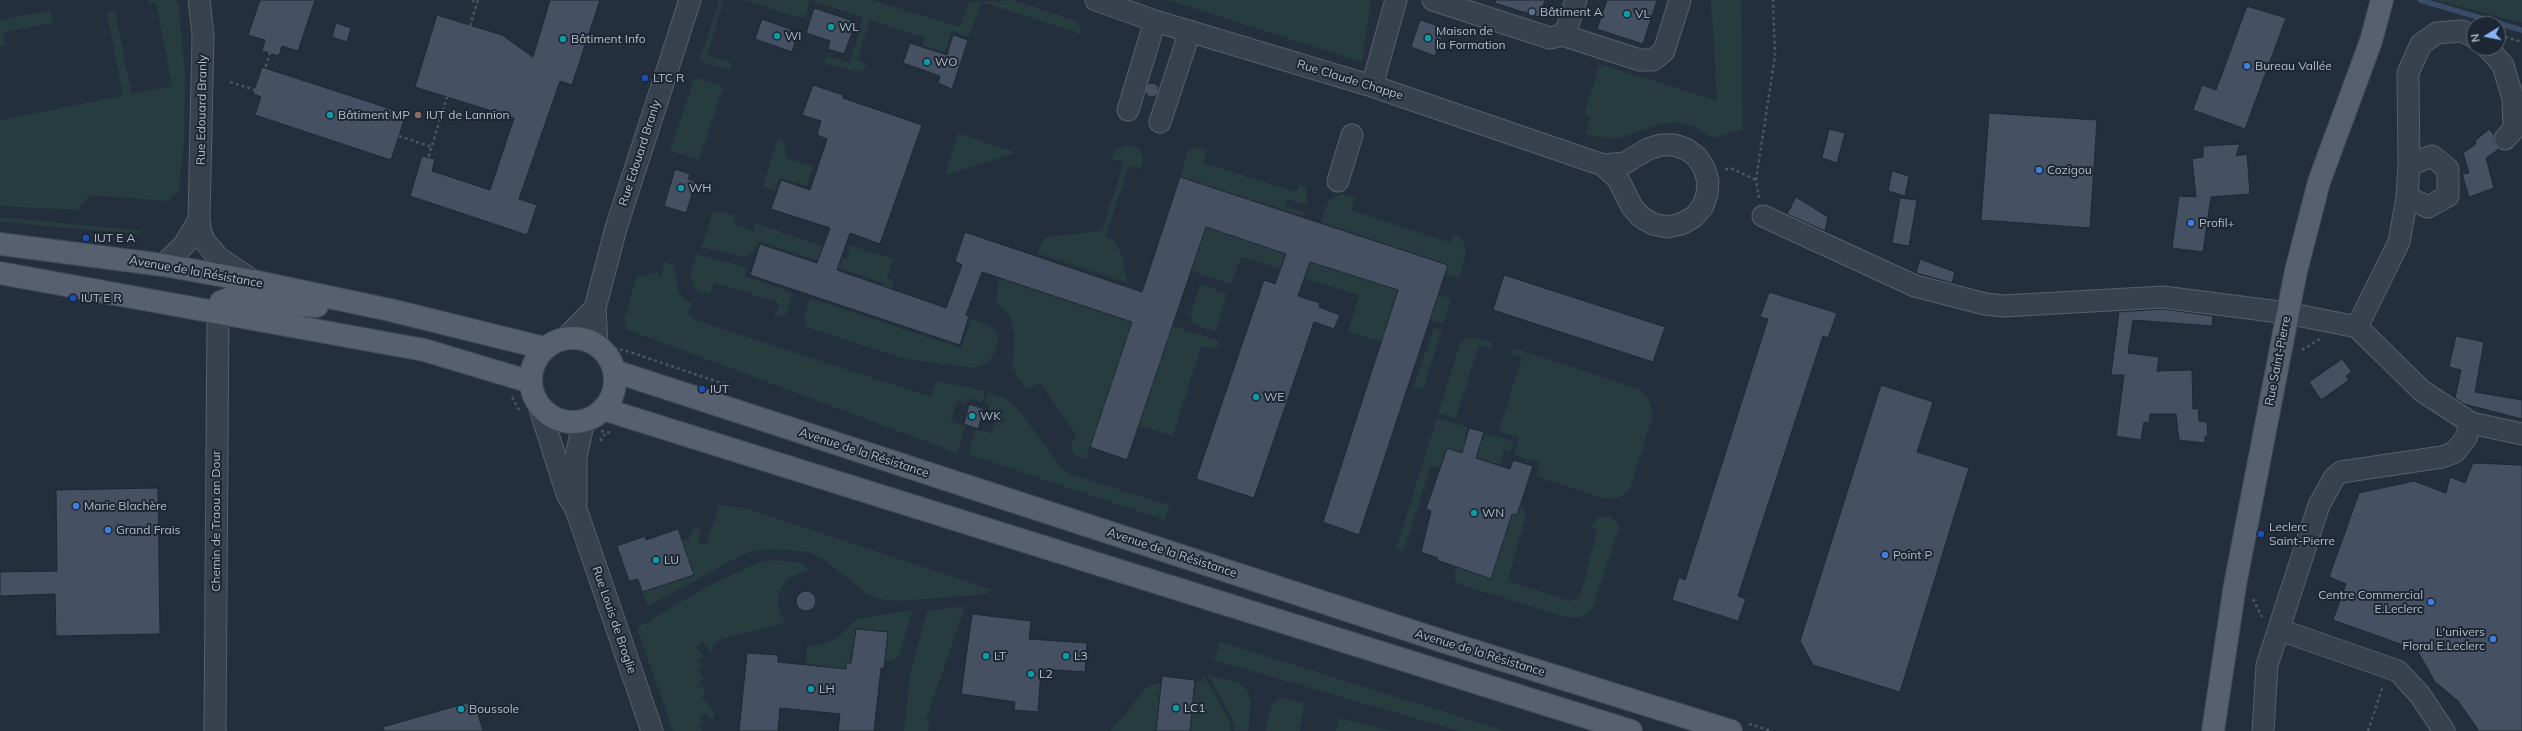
<!DOCTYPE html>
<meta charset="utf-8">
<style>
body{margin:0}
#map{position:relative;width:2522px;height:731px;overflow:hidden;background:#242f3e;font-family:Mulish,sans-serif}
canvas{display:block}
.north{position:absolute;left:2466px;top:16px;width:40px;height:40px;box-sizing:border-box;background:#1d2633;border:1px solid #59626f;border-radius:50%;rotate:260deg;font-size:11px;font-weight:700;line-height:16px;text-align:center;color:#b4bcc9}
.north::after{content:'';display:block;margin:auto;width:14px;height:18px;background:#8ab4f8;clip-path:polygon(50% 0,100% 100%,50% 72%,0 100%)}
</style>
<div id="map">
<canvas width="2522" height="731"></canvas>
<div class="north">N</div>
</div>
<script>
const ctx = document.querySelector('canvas').getContext('2d');
ctx.lineJoin = 'round';
function fillPath(path, color) {
  ctx.fillStyle = color;
  ctx.fill(path, 'evenodd');
}
function shape(rows) {
  const path = new Path2D();
  for (const r of rows) {
    if (r.length === 3) {
      path.moveTo(r[0] + r[2], r[1]);
      path.arc(r[0], r[1], r[2], 0, 2 * Math.PI);
      continue;
    }
    path.moveTo(r[0], r[1]);
    for (let i = 2; i < r.length; i += 2) path.lineTo(r[i], r[i + 1]);
  }
  return path;
}
function trace(path, color, width, dash) {
  ctx.strokeStyle = color;
  ctx.lineWidth = width;
  ctx.lineCap = dash ? 'butt' : 'round';
  ctx.setLineDash(dash || []);
  ctx.stroke(path);
}
function drawText(font, color, halo, rows, align = 'center') {
  ctx.font = font + ' Mulish,sans-serif';
  ctx.lineWidth = 4;
  ctx.setLineDash([]);
  ctx.textBaseline = 'middle';
  ctx.strokeStyle = halo;
  ctx.fillStyle = color;
  for (const [text, x, y, turn = 0] of rows) {
    ctx.save();
    ctx.translate(x, y);
    ctx.rotate((+turn || 0) * Math.PI / 180);
    ctx.textAlign = isNaN(turn) ? turn : align;
    if (halo) ctx.strokeText(text, 0, 0);
    ctx.fillText(text, 0, 0);
    ctx.restore();
  }
}
const green = shape([
 [148,0,176,0,179,5,185,74,184,143,179,190,168,201,90,195,78,210,0,206,0,120,123,96,107,13,115,11,131,93,172,86,156,2,149,4],
 [719,0,724,0,707,55,732,63,729,70,700,61],
 [744,0,872,0,959,27,969,2,1012,0,1078,22,1082,34,982,2,968,37,952,31,945,52,923,45,925,38,870,20,857,60,867,64,863,70,857,72,824,63,826,56,850,63,863,17,810,0,806,17,796,17],
 [1168,0,1371,0,1362,62,1200,10],
 [1711,0,1741,0,1743,130,1713,138,1694,127,1676,122,1662,124,1615,139,1585,134,1591,117,1584,113,1600,64,1717,101],
 [2434,0,2522,0,2522,23],
 [51,10,53,23,3,32,5,45,0,46,0,20],
 [695,77,723,87,699,160,670,150],
 [958,133,1015,153,945,175],
 [778,139,783,140,787,158,813,166,807,186,779,178,775,191,763,186],
 [1127,145,1134,146,1141,151,1143,160,1141,169,1128,166,1106,237,1114,240,1123,258,1127,283,1037,253,1042,242,1047,237,1102,231,1124,162,1111,159,1115,150],
 [1197,147,1207,150,1203,163,1296,192,1299,184,1306,187,1307,205,1287,199,1285,206,1304,212,1303,216,1180,177,1188,150],
 [1340,194,1355,197,1351,210,1451,243,1454,234,1460,238,1464,242,1466,253,1459,278,1445,274,1448,265,1320,222,1329,200],
 [719,211,736,216,734,224,753,231,755,223,821,246,825,248,820,261,759,241,754,251,745,257,701,247,713,212],
 [0,217,143,231,139,234,0,222],
 [1206,227,1300,259,1296,273,1241,257,1231,284,1191,271],
 [848,245,893,259,887,278,894,281,891,289,883,286,883,283,833,266,836,256,847,259,850,250,847,248],
 [697,254,747,268,745,276,793,293,787,313,780,318,775,316,779,303,714,282,710,294,699,291,694,287,690,276],
 [665,262,675,266,678,291,685,300,693,304,688,314,698,321,931,397,937,381,985,391,982,402,967,398,966,404,957,401,951,421,965,427,957,453,626,329,624,318,637,277,659,272,657,278,660,278],
 [1310,262,1398,290,1381,342,1348,331,1359,295,1304,278],
 [999,278,1135,314,1086,459,1075,455,1070,449,1076,435,1040,383,1027,389,1018,379,1013,366,1014,334,1010,316,996,303],
 [1200,284,1227,294,1215,332,1192,323,1193,317,1190,316],
 [1439,295,1451,299,1443,324,1430,320],
 [810,298,961,348,971,318,989,325,995,331,998,340,996,350,989,362,974,368,906,359,807,327,804,319],
 [1172,326,1219,341,1216,350,1201,346,1173,436,1138,425],
 [1434,328,1442,330,1425,384,1422,388,1413,389],
 [1470,337,1490,341,1492,348,1479,345,1456,418,1438,413,1460,344,1464,339],
 [1517,349,1639,389,1649,398,1653,415,1630,489,1621,496,1611,499,1603,498,1536,476,1540,463,1514,455,1519,438,1499,431,1522,357,1508,353],
 [988,392,1010,401,1019,410,1062,469,1071,474,1170,506,1165,520,968,454,975,430,991,433,997,414,988,410,989,405,985,403],
 [1437,418,1468,427,1465,435,1483,440,1485,433,1513,441,1510,452,1504,450,1500,465,1447,448,1440,468,1431,466,1403,551,1396,549],
 [1521,504,1526,514,1508,581,1570,601,1578,599,1586,576,1597,530,1590,528,1597,518,1609,516,1616,521,1619,527,1591,611,1581,617,1569,618,1458,584,1454,577,1456,567,1491,578,1512,514,1517,515],
 [719,505,745,508,993,590,983,594,928,599,897,601,879,599,866,594,825,560,809,552,772,549,757,550,744,554,648,606,642,592,694,575,682,540,689,539,693,528,700,529,699,543,706,546],
 [771,560,800,562,809,570,788,578,781,588,778,598,779,612,786,623,719,640,713,645,711,653,703,642,697,647,703,656,697,661,703,667,699,671,704,679,699,682,706,692,701,696,714,711,713,720,706,713,700,718,704,723,699,726,702,731,673,731,637,628,708,586,757,563],
 [965,606,926,720,930,723,928,731,904,731,909,680,927,611],
 [912,610,900,655,896,659,885,661,888,632,856,629,851,663,846,663,846,669,806,664,807,646,820,645,837,638,857,619],
 [1220,642,1505,731,1459,731,1214,660],
 [1208,675,1238,683,1247,690,1251,701,1248,731,1234,730,1232,719],
 [1205,677,1229,720,1231,731,1190,731,1195,684],
 [1161,683,1156,731,1111,731,1145,689,1153,684],
 [1287,698,1304,704,1300,731,1265,731,1272,704,1278,699],
 [1340,718,1361,723,1391,731,1336,731]
]);
const stream = shape([
 [2420,0,2522,30]
]);
const building = shape([
 [260,0,315,0,298,51,282,46,279,56,262,51,265,40,248,35,260,0],
 [550,0,600,0,572,85,560,81,519,199,537,205,527,235,410,196,422,156,435,159,432,171,490,190,514,118,415,87,437,15,502,35,533,57,550,0],
 [1496,0,1545,0,1539,17,1495,3,1496,0],
 [1607,0,1657,0,1643,44,1597,29,1607,0],
 [2247,6,2286,18,2245,129,2193,110,2202,85,2216,90,2247,6],
 [814,8,856,22,844,54,828,49,830,41,806,33,814,8],
 [762,19,798,32,792,52,755,39,762,19],
 [1420,20,1445,28,1435,56,1411,47,1420,20],
 [336,23,351,28,347,42,332,37,336,23],
 [953,35,968,40,952,89,938,83,940,76,903,63,910,43,947,55,953,35],
 [262,67,406,114,391,160,255,115,261,97,253,94,262,67],
 [1152,90,7],
 [813,85,843,95,843,98,922,125,880,244,850,233,837,270,946,308,962,265,955,261,965,232,1142,292,1180,177,1448,265,1359,535,1323,522,1398,290,1310,262,1298,296,1320,303,1319,307,1340,315,1334,329,1314,322,1254,498,1196,479,1264,280,1275,284,1286,254,1206,227,1127,460,1090,447,1132,322,982,272,966,315,969,316,960,345,750,275,760,244,817,263,830,228,771,209,781,180,810,190,827,139,817,135,821,121,802,115,813,85],
 [1989,113,2097,120,2090,228,1981,220,1989,113],
 [1829,129,1845,133,1837,163,1822,158,1829,129],
 [2489,129,2494,135,2494,143,2499,149,2486,158,2494,188,2469,197,2462,174,2469,173,2463,153,2476,144,2475,141,2489,129],
 [2240,144,2236,156,2247,154,2250,194,2211,197,2203,252,2172,248,2179,196,2196,197,2192,159,2203,157,2203,146,2240,144],
 [675,169,690,174,688,179,696,182,686,213,664,206,675,169],
 [1892,171,1909,176,1905,196,1888,191,1892,171],
 [1796,197,1828,217,1825,231,1787,214,1796,197],
 [1900,198,1917,200,1909,246,1892,243,1900,198],
 [1920,259,1955,272,1952,283,1916,273,1920,259],
 [1504,275,1665,327,1653,362,1493,310,1504,275],
 [1769,292,1837,313,1828,338,1823,336,1738,596,1746,599,1738,621,1672,600,1679,577,1685,580,1768,319,1760,317,1769,292],
 [2163,309,2213,316,2212,326,2133,320,2128,353,2159,357,2157,371,2192,370,2193,409,2198,408,2199,421,2207,422,2208,436,2205,436,2205,443,2179,440,2176,414,2150,414,2149,423,2144,422,2141,440,2116,436,2124,375,2111,375,2119,312,2163,309],
 [2456,336,2484,342,2475,392,2522,400,2522,419,2464,404,2455,398,2461,370,2449,367,2456,336],
 [2342,359,2352,372,2346,376,2349,380,2321,400,2309,382,2342,359],
 [1881,385,1933,402,1917,452,1969,468,1900,692,1813,665,1800,641,1881,385],
 [969,404,984,409,978,429,964,424,969,404],
 [1469,428,1484,432,1476,458,1510,469,1513,460,1533,466,1517,515,1512,514,1491,579,1437,560,1438,558,1421,552,1431,511,1426,509,1447,448,1462,453,1469,428],
 [2473,463,2522,465,2522,731,2479,731,2458,701,2435,682,2417,650,2333,620,2346,584,2329,577,2359,493,2414,481,2446,493,2450,477,2465,483,2473,463],
 [158,488,160,634,56,636,55,594,0,596,0,572,57,571,56,490,158,488],
 [678,529,694,575,642,592,638,579,629,581,617,546,645,536,646,540,678,529],
 [806,601,10],
 [972,614,1031,621,1029,639,1087,643,1085,672,1041,669,1038,712,1014,710,1015,702,961,694,972,614],
 [856,629,888,632,884,668,881,668,874,731,838,731,840,714,780,708,778,731,739,731,747,653,778,655,778,662,846,669,846,663,851,663,856,629],
 [1162,676,1195,680,1190,731,1156,731,1162,676],
 [474,701,483,731,384,731,383,727,474,701]
]);
const path = shape([
 [472,0,476,4],
 [470,26,478,0],
 [2505,37,2522,42],
 [230,82,258,91],
 [262,93,258,91,273,43],
 [399,136,432,147],
 [425,168,447,97],
 [1725,169,1733,169,1756,180],
 [1759,198,1756,180,1775,56,1773,0],
 [614,348,630,352,733,387],
 [2302,350,2320,339],
 [512,397,519,410],
 [601,431,611,433],
 [600,441,605,434],
 [2253,599,2262,617],
 [1749,724,1772,731],
 [2368,731,2383,686]
]);
const minor = shape([
 [199,0,203,34,199,220,201,233,205,242,219,258,253,281],
 [1096,0,1155,21,1372,86,1603,165],
 [1433,0,1550,38,1562,35,1567,28,1576,0],
 [1562,35,1640,60,1653,60,1664,51,1680,0],
 [2488,48,2503,65,2513,99,2514,129,2505,139],
 [1372,86,1396,0],
 [1128,110,1155,21],
 [1160,122,1190,31],
 [1661,145,1674,145,1686,149,1697,157,1704,168,1708,181,1707,194,1703,206,1694,217,1681,224,1667,227,1653,224,1641,217,1632,207,1618,179,1603,165,1625,163,1648,149,1661,145],
 [1338,181,1352,135],
 [2407,197,2428,207,2448,196,2448,169,2432,156,2409,165],
 [1763,216,1915,286,1985,304,2004,306,2163,297,2287,313,2357,327,2422,391,2471,423,2522,434],
 [163,265,184,245,199,220],
 [2357,327,2399,242,2407,197,2409,165,2408,73,2421,44,2437,33,2462,31,2474,37],
 [566,338,595,308],
 [597,345,595,308,616,228,690,0],
 [539,406,567,494,576,509,652,731],
 [576,504,576,457,584,420],
 [2280,630,2398,671,2420,695,2444,731],
 [215,731,218,312],
 [2263,731,2267,665,2319,505,2334,478,2341,472,2442,457,2455,452,2466,438,2471,423]
]);
const major = shape([
 [0,244,163,265,253,281,390,310,544,348],
 [0,273,424,350,531,382],
 [218,312,221,302,231,298,263,303,317,306],
 [573,380,42],
 [614,371,1442,641,1731,731],
 [603,409,1631,731],
 [2213,731,2235,585,2296,271,2319,182,2371,41,2382,0]
]);
const markers = [
 [1532,12,4,"#5c6f8a"],
 [1627,14,4,"#0f9aa8"],
 [831,27,4,"#0f9aa8"],
 [777,36,4,"#0f9aa8"],
 [1428,38,4,"#0f9aa8"],
 [563,39,4,"#0f9aa8"],
 [927,62,4,"#0f9aa8"],
 [2247,66,4,"#3f7fe0"],
 [645,78,4,"#1a4fb4"],
 [330,115,4,"#0f9aa8"],
 [418,115,4,"#8d6e63"],
 [2039,170,4,"#3f7fe0"],
 [681,188,4,"#0f9aa8"],
 [2191,223,4,"#3f7fe0"],
 [86,238,4,"#1a4fb4"],
 [73,298,4,"#1a4fb4"],
 [702,389,4,"#1a4fb4"],
 [1256,397,4,"#0f9aa8"],
 [972,416,4,"#0f9aa8"],
 [76,506,4,"#3f7fe0"],
 [1474,513,4,"#0f9aa8"],
 [108,530,4,"#3f7fe0"],
 [2261,534,4,"#1a4fb4"],
 [1885,555,4,"#3f7fe0"],
 [656,560,4,"#0f9aa8"],
 [2431,602,4,"#3f7fe0"],
 [2493,639,4,"#3f7fe0"],
 [986,656,4,"#0f9aa8"],
 [1066,656,4,"#0f9aa8"],
 [1031,674,4,"#0f9aa8"],
 [811,689,4,"#0f9aa8"],
 [1176,708,4,"#0f9aa8"],
 [461,709,4,"#0f9aa8"]
];
const poiNames = [
 ["Bâtiment A",1540,12],
 ["VL",1635,14],
 ["WL",839,27],
 ["Maison de",1436,31],
 ["la Formation",1436,45],
 ["WI",785,36],
 ["Bâtiment Info",571,39],
 ["WO",935,62],
 ["Bureau Vallée",2255,66],
 ["LTC R",653,78],
 ["Bâtiment MP",338,115],
 ["IUT de Lannion",426,115],
 ["Cozigou",2047,170],
 ["WH",689,188],
 ["Profil+",2199,223],
 ["IUT E A",94,238],
 ["IUT E R",81,298],
 ["IUT",710,389],
 ["WE",1264,397],
 ["WK",980,416],
 ["Marie Blachère",84,506],
 ["WN",1482,513],
 ["Leclerc",2269,527],
 ["Saint-Pierre",2269,541],
 ["Grand Frais",116,530],
 ["Point P",1893,555],
 ["LU",664,560],
 ["Centre Commercial",2423,595,"right"],
 ["E.Leclerc",2423,609,"right"],
 ["L'univers",2485,632,"right"],
 ["Floral E.Leclerc",2485,646,"right"],
 ["LT",994,656],
 ["L3",1074,656],
 ["L2",1039,674],
 ["LH",819,689],
 ["LC1",1184,708],
 ["Boussole",469,709]
];
const streetNames = [
 ["Rue Claude Chappe",1350,80,17],
 ["Rue Edouard Branly",202,110,-89],
 ["Rue Edouard Branly",640,153,-72],
 ["Avenue de la Résistance",196,272,10],
 ["Rue Saint-Pierre",2278,361,-79],
 ["Avenue de la Résistance",864,453,18],
 ["Chemin de Traou an Dour",216,521,-90],
 ["Avenue de la Résistance",1172,553,18],
 ["Rue Louis de Broglie",614,620,71],
 ["Avenue de la Résistance",1480,653,17]
];
fillPath(green, '#263c3f');
trace(stream, '#394c67', 5.5);
fillPath(building, '#455162');
trace(building, '#1f2835', 1);
trace(minor, '#565f6c', 23);
trace(major, '#414a57', 24);
trace(path, '#44595c', 2.5, [3, 3]);
trace(minor, '#38414e', 21);
trace(major, '#56606e', 22);
for (const [x, y, r, color] of markers) {
  const dot = new Path2D();
  dot.arc(x, y, r, 0, 2 * Math.PI);
  ctx.fillStyle = color;
  ctx.fill(dot);
  trace(dot, '#1d2633', 1.5);
}
drawText('12px', '#b4bcc9', '#1d2633', poiNames, 'left');
drawText('12px', '#b4bcc9', '#1d2633', streetNames);
</script>
